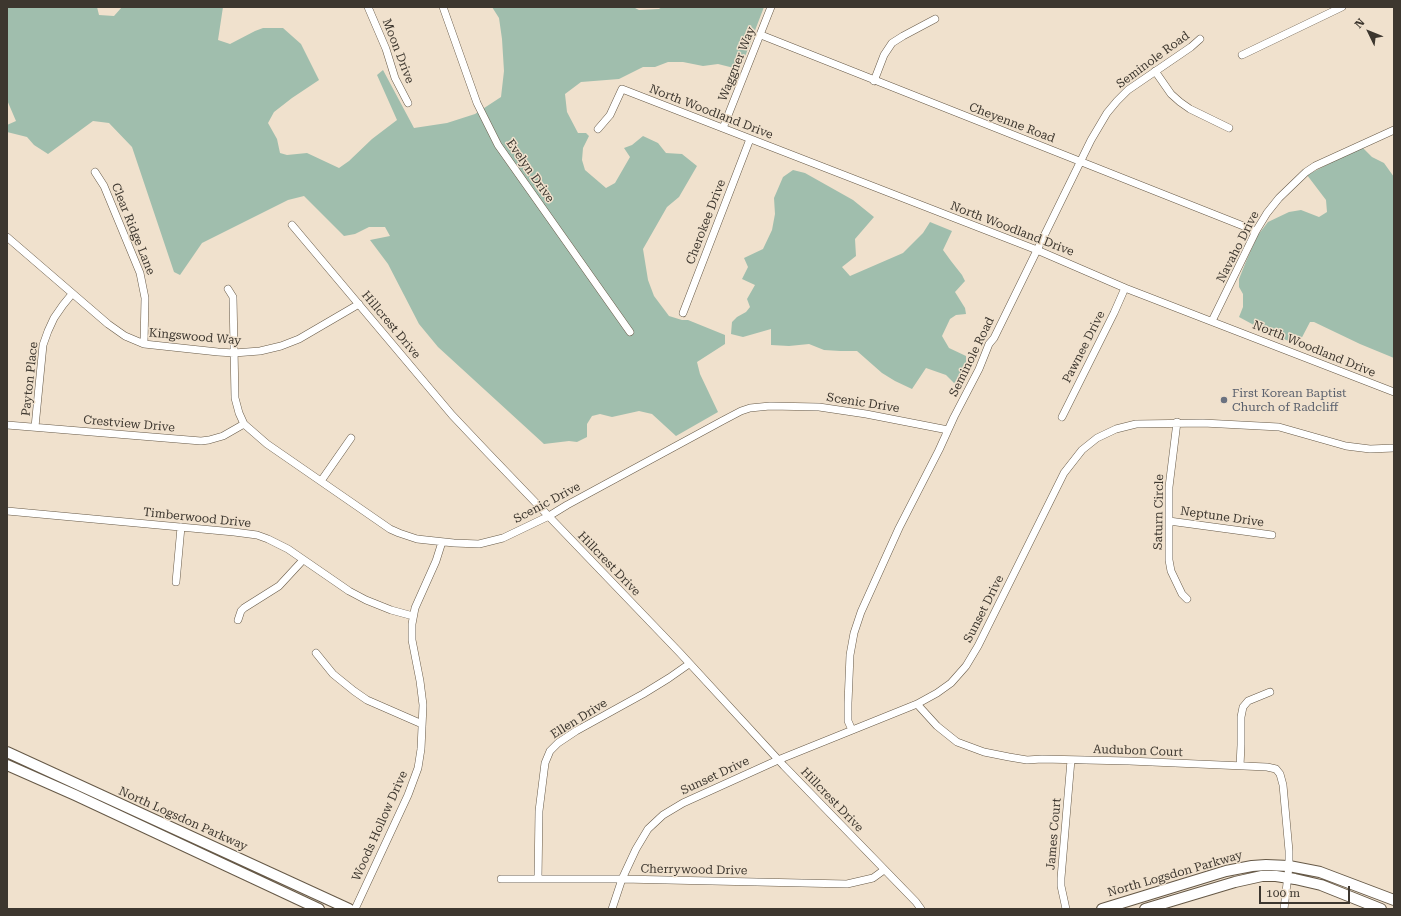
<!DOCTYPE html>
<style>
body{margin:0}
#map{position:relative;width:1401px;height:916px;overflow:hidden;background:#f0e1cd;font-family:"Roboto Serif",serif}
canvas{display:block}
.frame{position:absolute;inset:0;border:8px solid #3d372f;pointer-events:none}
.north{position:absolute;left:1349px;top:12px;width:40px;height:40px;-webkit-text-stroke:3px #f0e1cd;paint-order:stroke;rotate:313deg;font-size:11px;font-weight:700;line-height:16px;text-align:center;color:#3d372f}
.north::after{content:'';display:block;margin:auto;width:14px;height:18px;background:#3d372f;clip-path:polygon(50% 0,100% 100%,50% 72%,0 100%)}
.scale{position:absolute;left:1259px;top:886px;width:91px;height:18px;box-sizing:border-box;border:2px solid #3d372f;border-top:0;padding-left:5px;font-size:12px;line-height:14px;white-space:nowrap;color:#3d372f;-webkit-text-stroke:3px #f0e1cd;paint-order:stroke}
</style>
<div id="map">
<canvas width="1401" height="916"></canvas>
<div class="frame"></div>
<div class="north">N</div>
<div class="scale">100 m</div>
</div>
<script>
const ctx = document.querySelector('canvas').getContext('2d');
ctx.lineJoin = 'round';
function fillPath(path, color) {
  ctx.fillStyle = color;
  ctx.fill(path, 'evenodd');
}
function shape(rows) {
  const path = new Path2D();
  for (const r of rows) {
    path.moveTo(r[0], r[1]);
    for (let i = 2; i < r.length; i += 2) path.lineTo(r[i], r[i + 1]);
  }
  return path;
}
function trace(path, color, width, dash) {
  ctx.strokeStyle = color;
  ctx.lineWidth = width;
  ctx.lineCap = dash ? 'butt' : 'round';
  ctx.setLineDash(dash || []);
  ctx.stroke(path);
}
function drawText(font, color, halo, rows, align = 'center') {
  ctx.font = font + ' "Roboto Serif",serif';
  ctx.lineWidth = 3;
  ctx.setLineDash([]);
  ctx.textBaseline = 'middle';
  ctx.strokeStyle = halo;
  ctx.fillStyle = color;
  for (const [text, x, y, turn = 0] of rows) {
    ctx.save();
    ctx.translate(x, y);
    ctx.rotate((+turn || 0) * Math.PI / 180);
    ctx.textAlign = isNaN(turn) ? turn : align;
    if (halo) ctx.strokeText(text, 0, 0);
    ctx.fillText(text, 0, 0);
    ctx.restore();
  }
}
const forest = shape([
 [7,7,97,7,99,15,114,16,122,7,223,7,218,40,230,44,255,31,263,28,283,28,301,44,319,80,292,98,274,112,268,123,277,139,280,153,287,155,307,153,339,168,349,161,372,139,397,120,377,75,383,70,414,128,447,123,475,114,501,97,504,71,502,39,499,18,492,7,633,7,639,10,659,9,662,7,764,7,743,62,734,68,718,64,703,66,683,62,668,62,655,67,643,67,619,79,581,82,565,94,567,112,578,133,586,133,589,136,583,148,582,160,585,170,606,188,615,183,630,157,624,148,632,145,643,136,658,143,666,153,682,154,697,166,679,197,667,207,643,249,648,280,654,296,669,316,682,320,688,320,725,335,725,344,697,362,700,374,718,412,676,436,652,414,639,411,612,417,600,414,592,416,587,424,587,437,577,442,569,441,544,444,438,347,419,324,388,264,370,240,390,236,385,227,369,227,355,234,344,236,304,196,288,200,202,243,180,275,174,272,132,147,109,123,93,121,48,154,34,145,27,137,7,132,7,125,16,121,7,100],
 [1362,147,1372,157,1384,163,1394,177,1394,358,1360,344,1314,322,1310,322,1298,345,1265,331,1239,317,1243,307,1243,294,1239,287,1239,279,1247,259,1258,235,1268,222,1289,212,1301,210,1319,217,1327,212,1326,200,1307,175],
 [793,170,805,173,853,200,874,217,855,239,856,256,842,267,850,276,903,253,923,233,930,222,952,231,943,250,951,261,962,275,965,281,955,292,965,308,966,314,956,315,950,319,942,336,949,348,966,356,966,371,954,383,946,375,926,368,912,389,895,381,882,373,857,351,840,351,824,350,809,344,789,346,771,345,771,329,743,337,731,334,732,322,737,317,746,312,750,307,747,299,755,285,742,279,748,267,744,258,763,249,772,230,775,214,774,198,783,177]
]);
const street = shape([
 [368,7,386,49,395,78,408,103],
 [443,7,477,103,498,145,630,332],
 [761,35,1256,231],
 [1242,55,1342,7],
 [1155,71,1171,94,1180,102,1190,109,1229,128],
 [874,81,884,55,892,43,903,36,935,19],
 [723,128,771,7],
 [598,129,610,115,622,89,1037,250,1125,288,1394,392],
 [95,172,104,186,140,273,145,298,144,344],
 [292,225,452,415,487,452,680,653,784,766,916,902,921,909],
 [7,237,108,324,125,336,144,344,218,352,234,353,260,351,281,346,299,339,359,304],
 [228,289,233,297,235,398,239,413,244,424,267,444,390,529,399,533,417,539,454,543,479,544,503,538,549,516,567,505,722,421,741,411,750,408,770,406,819,407,866,414,948,430],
 [683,313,750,139],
 [1212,321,1256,231,1267,213,1279,198,1306,172,1315,166,1394,130],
 [1062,417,1114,313,1125,288],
 [1177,422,1169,487,1169,560,1171,571,1182,594,1187,599],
 [7,425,201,441,209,440,223,436,244,424],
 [35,427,43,345,48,331,54,318,63,305,72,294],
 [321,481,351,438],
 [7,511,234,532,257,535,268,539,288,549,349,591,366,600,391,610,413,616],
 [1169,521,1272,535],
 [176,582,181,527],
 [238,620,241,611,244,608,279,586,303,560],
 [316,653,333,674,354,691,367,700,422,724],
 [917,704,937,726,957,742,984,752,1009,757,1027,760,1042,759,1129,761,1267,767,1276,769,1280,774,1283,785,1289,851,1289,866,1284,909],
 [852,730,848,721,848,703,850,655,854,633,861,612,899,528,939,450,954,417,979,369,989,344,994,338,1091,140,1107,113,1117,101,1128,90,1191,47,1200,39],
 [1240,766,1241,745,1241,717,1243,707,1248,701,1270,692],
 [501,879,622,879,847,884,873,878,884,870],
 [538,879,539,811,545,763,550,751,558,743,576,731,643,694,669,678,689,664],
 [355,909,408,795,418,768,421,749,423,705,420,681,412,640,412,624,415,608,436,561,442,542],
 [612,909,622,879,636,849,648,829,663,815,683,803,778,760,917,704,937,693,951,683,966,666,978,646,1064,473,1082,450,1097,438,1116,429,1136,424,1203,423,1279,427,1346,446,1370,449,1394,448],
 [1066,909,1061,886,1061,878,1071,760]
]);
const secondary = shape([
 [7,752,349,909],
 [7,765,75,795,319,909],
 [1102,909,1226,871,1252,866,1266,865,1289,866,1320,872,1394,900],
 [1145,909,1235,882,1262,876,1276,876,1295,879,1321,885,1381,909]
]);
const markers = [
 [1224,400,4,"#6b7280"]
];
const streetNames = [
 ["Moon Drive",398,51,69],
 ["Seminole Road",1153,60,-36],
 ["Waggner Way",737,64,-68],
 ["North Woodland Drive",711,112,21],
 ["Cheyenne Road",1012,123,21],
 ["Evelyn Drive",530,171,55],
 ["Cherokee Drive",706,222,-69],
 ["Clear Ridge Lane",133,229,68],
 ["North Woodland Drive",1012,229,21],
 ["Navaho Drive",1238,247,-63],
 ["Hillcrest Drive",391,325,50],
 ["Kingswood Way",195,337,5],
 ["Pawnee Drive",1084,347,-63],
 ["North Woodland Drive",1314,349,22],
 ["Seminole Road",972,357,-64],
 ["Payton Place",30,379,-84],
 ["Scenic Drive",863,403,9],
 ["Crestview Drive",129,424,5],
 ["Scenic Drive",547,503,-28],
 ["Saturn Circle",1159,512,-89],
 ["Neptune Drive",1222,517,8],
 ["Timberwood Drive",197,518,6],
 ["Hillcrest Drive",609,564,46],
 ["Sunset Drive",984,609,-63],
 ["Ellen Drive",579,719,-32],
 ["Audubon Court",1138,751,2],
 ["Sunset Drive",715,776,-25],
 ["Hillcrest Drive",832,800,46],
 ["North Logsdon Parkway",183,819,24],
 ["Woods Hollow Drive",380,826,-66],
 ["James Court",1054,834,-85],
 ["Cherrywood Drive",694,870,1],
 ["North Logsdon Parkway",1175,874,-16]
];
const worshipNames = [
 ["First Korean Baptist",1232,393],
 ["Church of Radcliff",1232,407]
];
fillPath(forest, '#a0bead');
trace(street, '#665947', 8);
trace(secondary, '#665947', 12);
trace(street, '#fff', 7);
trace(secondary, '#fff', 10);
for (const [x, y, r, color] of markers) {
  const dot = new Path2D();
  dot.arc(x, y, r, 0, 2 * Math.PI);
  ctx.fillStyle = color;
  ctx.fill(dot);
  trace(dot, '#f0e1cd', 1.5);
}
drawText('12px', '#3d372f', '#f0e1cd', streetNames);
drawText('12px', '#5b616d', '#f0e1cd', worshipNames, 'left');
</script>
